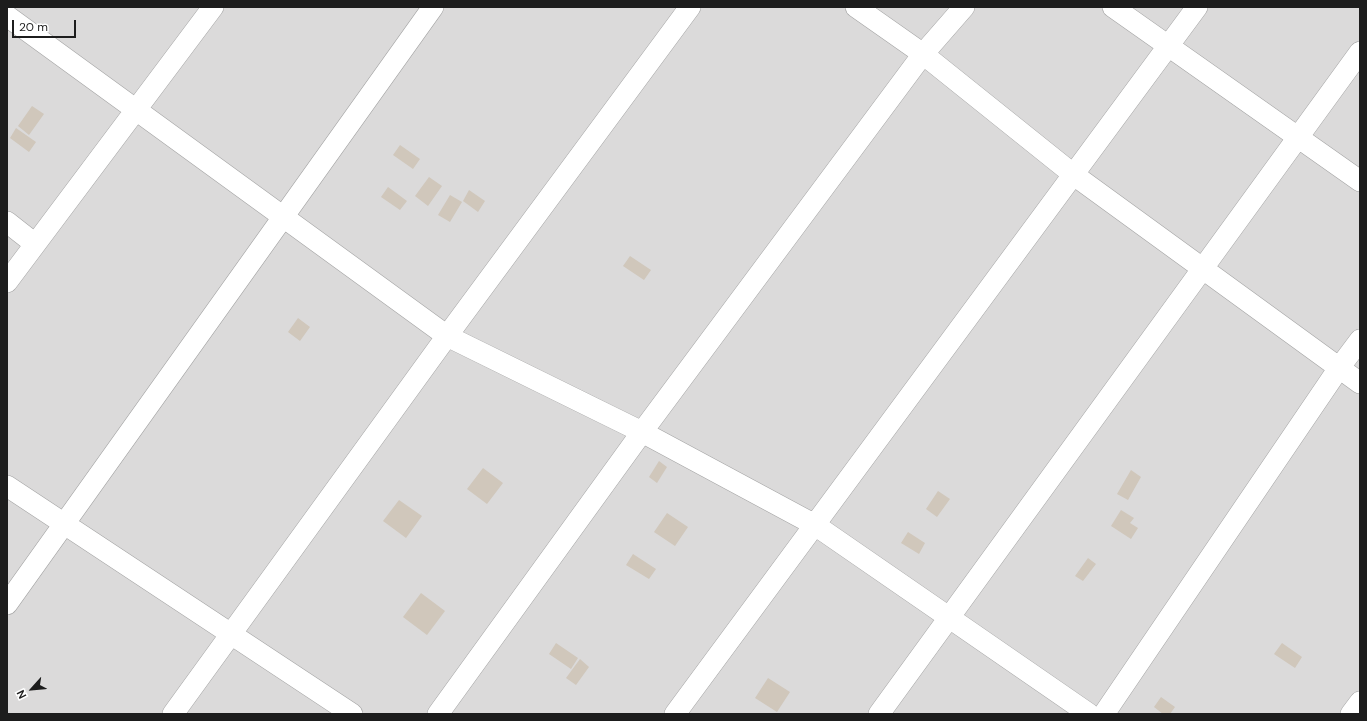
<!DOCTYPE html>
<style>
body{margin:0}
#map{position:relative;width:1367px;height:721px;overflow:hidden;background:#efede2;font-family:"DM Sans",sans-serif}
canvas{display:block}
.frame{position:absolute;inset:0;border:8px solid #1d1d1d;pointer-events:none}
.north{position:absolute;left:12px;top:669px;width:40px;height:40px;-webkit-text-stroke:3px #fff;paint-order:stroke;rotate:243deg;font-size:11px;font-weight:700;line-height:16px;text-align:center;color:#1d1d1d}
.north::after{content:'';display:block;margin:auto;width:14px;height:18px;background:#1d1d1d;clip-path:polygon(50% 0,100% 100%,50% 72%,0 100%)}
.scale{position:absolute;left:12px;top:20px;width:64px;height:18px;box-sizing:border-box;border:2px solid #1d1d1d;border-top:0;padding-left:5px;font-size:12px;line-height:14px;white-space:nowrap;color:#1d1d1d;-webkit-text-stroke:3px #fff;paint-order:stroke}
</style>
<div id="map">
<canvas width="1367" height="721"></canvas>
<div class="frame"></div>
<div class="north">N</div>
<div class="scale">20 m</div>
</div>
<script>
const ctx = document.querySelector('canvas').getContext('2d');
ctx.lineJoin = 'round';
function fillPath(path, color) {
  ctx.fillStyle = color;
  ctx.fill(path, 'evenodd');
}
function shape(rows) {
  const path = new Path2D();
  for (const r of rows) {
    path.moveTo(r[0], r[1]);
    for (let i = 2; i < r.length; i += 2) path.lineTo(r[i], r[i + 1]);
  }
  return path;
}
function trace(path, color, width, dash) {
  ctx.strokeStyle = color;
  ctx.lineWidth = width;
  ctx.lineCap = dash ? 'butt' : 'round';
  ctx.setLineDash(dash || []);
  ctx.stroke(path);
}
const residential = shape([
 [7,7,1360,7,1360,714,7,714]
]);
const building = shape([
 [32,106,44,114,29,135,18,126],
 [16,128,36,142,29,152,10,138],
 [400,145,420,159,413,169,393,155],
 [429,177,442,186,428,206,415,196],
 [388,187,407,201,400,210,381,197],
 [469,190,485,201,478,212,463,201],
 [450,195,462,202,450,222,438,215],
 [630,256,651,270,644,280,623,266],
 [298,318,310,327,300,341,288,332],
 [659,461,667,467,657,483,649,477],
 [483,468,503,483,487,504,467,489],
 [1131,470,1141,477,1128,500,1117,494],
 [938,491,950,499,937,517,926,509],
 [399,500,422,516,406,538,383,521],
 [1121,510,1134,518,1130,523,1138,528,1131,539,1111,526],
 [667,513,688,527,675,546,654,532],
 [908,532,925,543,919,554,901,543],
 [633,554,656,569,649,579,626,565],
 [1088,558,1096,564,1083,581,1075,576],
 [421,593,445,611,427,635,403,617],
 [556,643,578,658,571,669,549,654],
 [1282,643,1302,657,1295,668,1274,654],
 [580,659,589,667,576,685,566,678],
 [768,678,790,692,777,712,755,698],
 [1161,697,1175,707,1170,714,1163,714,1154,707]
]);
const minor = shape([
 [856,7,923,54,1074,175,1360,383],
 [1113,7,1360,181],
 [7,16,447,336,642,432,815,525,1089,714],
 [7,222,35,244],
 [7,282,213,7],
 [7,486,352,714],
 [7,604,433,7],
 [173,714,447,336,690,7],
 [438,714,642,432,923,54,964,7],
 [675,714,1197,7],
 [879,714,1360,52],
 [1104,714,1339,368,1360,340],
 [1351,714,1360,702]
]);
fillPath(residential, '#dbdada');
fillPath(building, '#d0c7bb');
trace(minor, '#a4a4a4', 22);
trace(minor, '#fff', 21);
</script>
